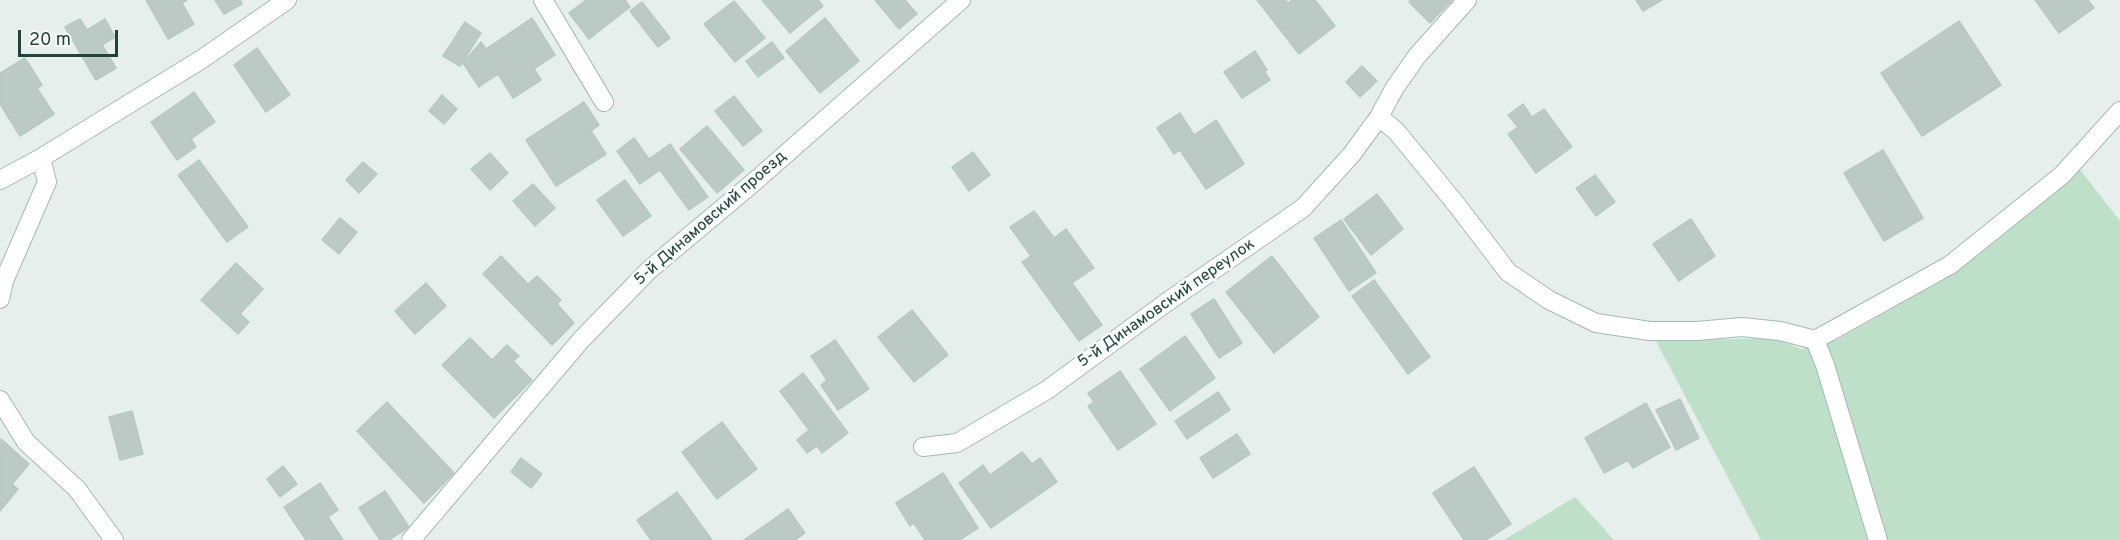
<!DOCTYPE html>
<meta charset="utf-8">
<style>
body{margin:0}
#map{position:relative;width:2120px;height:540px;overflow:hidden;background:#e6efeb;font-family:Overpass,sans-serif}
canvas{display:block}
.scale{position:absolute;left:18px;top:30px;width:100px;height:27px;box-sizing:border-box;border:3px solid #24423a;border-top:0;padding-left:8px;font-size:18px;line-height:21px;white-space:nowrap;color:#24423a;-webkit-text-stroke:4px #f7fbf9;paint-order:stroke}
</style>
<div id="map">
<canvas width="2120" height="540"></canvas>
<div class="scale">20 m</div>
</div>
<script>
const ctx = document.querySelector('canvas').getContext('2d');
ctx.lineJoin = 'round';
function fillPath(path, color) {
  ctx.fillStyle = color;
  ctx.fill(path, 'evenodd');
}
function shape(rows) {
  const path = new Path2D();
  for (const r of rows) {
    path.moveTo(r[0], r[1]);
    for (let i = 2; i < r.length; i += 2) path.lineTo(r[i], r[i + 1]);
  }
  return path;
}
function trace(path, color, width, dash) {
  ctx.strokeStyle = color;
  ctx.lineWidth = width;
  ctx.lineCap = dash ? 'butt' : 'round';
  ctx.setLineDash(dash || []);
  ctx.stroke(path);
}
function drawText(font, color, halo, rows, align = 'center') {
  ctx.font = font + ' Overpass,sans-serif';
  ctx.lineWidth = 5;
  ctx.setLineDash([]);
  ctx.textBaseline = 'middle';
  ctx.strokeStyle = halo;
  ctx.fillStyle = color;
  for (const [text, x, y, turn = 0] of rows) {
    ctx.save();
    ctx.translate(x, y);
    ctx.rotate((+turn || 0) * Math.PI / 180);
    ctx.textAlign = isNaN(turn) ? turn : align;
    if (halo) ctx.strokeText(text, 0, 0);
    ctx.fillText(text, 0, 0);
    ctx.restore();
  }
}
const green = shape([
 [2078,167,2120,221,2120,540,1761,540,1656,341,1774,338,1801,349,1837,340,1957,272,2019,222],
 [1575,497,1614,540,1504,540]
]);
const building = shape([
 [146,0,187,0,182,3,194,24,168,39,146,0],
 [215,0,240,0,242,4,224,14,215,0],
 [586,0,625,0,630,7,589,39,569,13,586,0],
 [762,0,818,0,823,6,790,33,762,0],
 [875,0,905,0,917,14,899,29,875,0],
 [1257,0,1285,0,1288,3,1292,0,1315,0,1335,26,1299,54,1257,0],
 [1411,0,1452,0,1430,23,1409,2,1411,0],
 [1636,0,1662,0,1643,11,1636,0],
 [2035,0,2088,0,2094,8,2059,33,2035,0],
 [734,1,765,38,735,62,704,24,734,1],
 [642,2,670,38,658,47,630,11,642,2],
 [532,18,555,55,534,69,541,80,513,98,498,74,479,87,463,63,481,42,486,49,532,18],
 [825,18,859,61,820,93,786,51,825,18],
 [80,19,87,30,105,19,115,37,102,45,116,68,96,80,65,27,80,19],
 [1959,21,2001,85,1922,136,1881,73,1959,21],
 [465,22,481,33,460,66,443,56,465,22],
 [772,42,784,58,758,77,746,61,772,42],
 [257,48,290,95,266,112,234,65,257,48],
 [1255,51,1267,70,1264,71,1270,80,1242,98,1224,72,1255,51],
 [25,58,42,85,37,88,54,114,20,136,0,104,0,73,25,58],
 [1362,66,1377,81,1360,97,1346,82,1362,66],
 [194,92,215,122,191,139,196,147,177,160,151,122,194,92],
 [442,95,457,109,444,124,429,111,442,95],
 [734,96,762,131,743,146,715,111,734,96],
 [584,102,599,125,591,131,606,154,556,186,526,140,584,102],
 [1523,104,1532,117,1544,109,1572,147,1536,173,1508,134,1518,127,1508,115,1523,104],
 [1180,113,1194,135,1216,120,1244,164,1206,189,1180,150,1174,154,1157,128,1180,113],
 [707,126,744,170,717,193,680,149,707,126],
 [634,138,649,159,670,144,708,197,689,210,660,170,640,184,617,151,634,138],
 [1883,150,1923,218,1884,241,1844,173,1883,150],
 [973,152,990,175,969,191,952,167,973,152],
 [490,153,508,173,490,190,471,169,490,153],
 [199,160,248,227,227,242,178,175,199,160],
 [363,162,377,174,359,193,346,180,363,162],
 [1595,175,1615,202,1596,216,1576,188,1595,175],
 [625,180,651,216,623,236,597,200,625,180],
 [533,184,555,208,535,226,513,201,533,184],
 [1377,194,1403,229,1371,255,1344,219,1377,194],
 [1034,211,1054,238,1066,229,1094,268,1072,283,1102,325,1079,341,1022,262,1031,256,1010,227,1034,211],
 [340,218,357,232,339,254,322,240,340,218],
 [1691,219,1715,256,1679,281,1653,244,1691,219],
 [1341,220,1376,273,1349,291,1314,238,1341,220],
 [501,256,528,284,537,276,561,300,557,304,574,323,552,345,483,274,501,256],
 [1272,256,1319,317,1274,353,1226,292,1272,256],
 [236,263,263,289,240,314,249,322,238,334,201,300,236,263],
 [1374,280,1430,357,1408,374,1352,296,1374,280],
 [426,283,446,306,415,334,395,311,426,283],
 [1214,299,1242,343,1219,358,1191,314,1214,299],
 [912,310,948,355,914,382,878,337,912,310],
 [1185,336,1215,378,1170,411,1140,369,1185,336],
 [470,338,492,360,507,345,519,356,513,361,532,380,494,418,442,365,470,338],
 [835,340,869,389,838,410,821,385,827,380,811,356,835,340],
 [1120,371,1156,424,1118,450,1088,406,1094,402,1088,393,1120,371],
 [803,373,848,433,822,453,817,446,807,453,797,440,809,430,780,391,803,373],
 [1218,392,1230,410,1187,439,1175,421,1218,392],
 [1680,399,1699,438,1676,450,1656,410,1680,399],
 [387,402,454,473,424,503,357,431,387,402],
 [1646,403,1670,447,1633,468,1628,460,1604,473,1585,438,1646,403],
 [132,411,143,454,120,460,109,417,132,411],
 [722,422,757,469,717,499,682,452,722,422],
 [1237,434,1250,454,1213,478,1200,458,1237,434],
 [1,439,29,464,12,484,18,489,0,511,1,439],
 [1022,452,1032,464,1040,458,1057,482,991,528,959,483,983,465,990,475,1022,452],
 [521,458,542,474,531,488,511,472,521,458],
 [283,466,297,484,280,497,267,479,283,466],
 [1474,467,1511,524,1486,540,1464,540,1433,493,1474,467],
 [943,473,978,528,960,540,925,540,914,523,910,526,896,503,943,473],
 [320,483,338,510,328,517,343,540,306,540,284,507,320,483],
 [385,491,409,527,389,540,380,540,359,508,385,491],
 [677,492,712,540,651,540,637,520,677,492],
 [788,509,805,533,795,540,744,540,788,509]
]);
const minor = shape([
 [543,0,604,102],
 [1379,117,1396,131,1456,204,1508,272,1549,300,1596,323,1650,331,1697,331,1742,327,1780,331,1815,340,1950,265,2062,175,2120,111],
 [0,180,41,158,202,59,287,0],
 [0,299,4,281,47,182,41,158],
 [1815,340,1825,365,1878,540],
 [0,400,26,442,77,489,114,540],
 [923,447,957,443,1047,390,1167,302,1303,208,1352,154,1379,117,1394,89,1417,56,1467,0],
 [411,540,581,340,649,270,754,182,961,0]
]);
const streetNames = [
 ["5-й Динамовский проезд",711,219,-41],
 ["5-й Динамовский переулок",1167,304,-35]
];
fillPath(green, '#bfe0c8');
fillPath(building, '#bbcac4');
trace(building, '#b8c9c2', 1.5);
trace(minor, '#a8b8b2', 20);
trace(minor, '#fff', 18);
drawText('16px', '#24423a', '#f7fbf9', streetNames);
</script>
